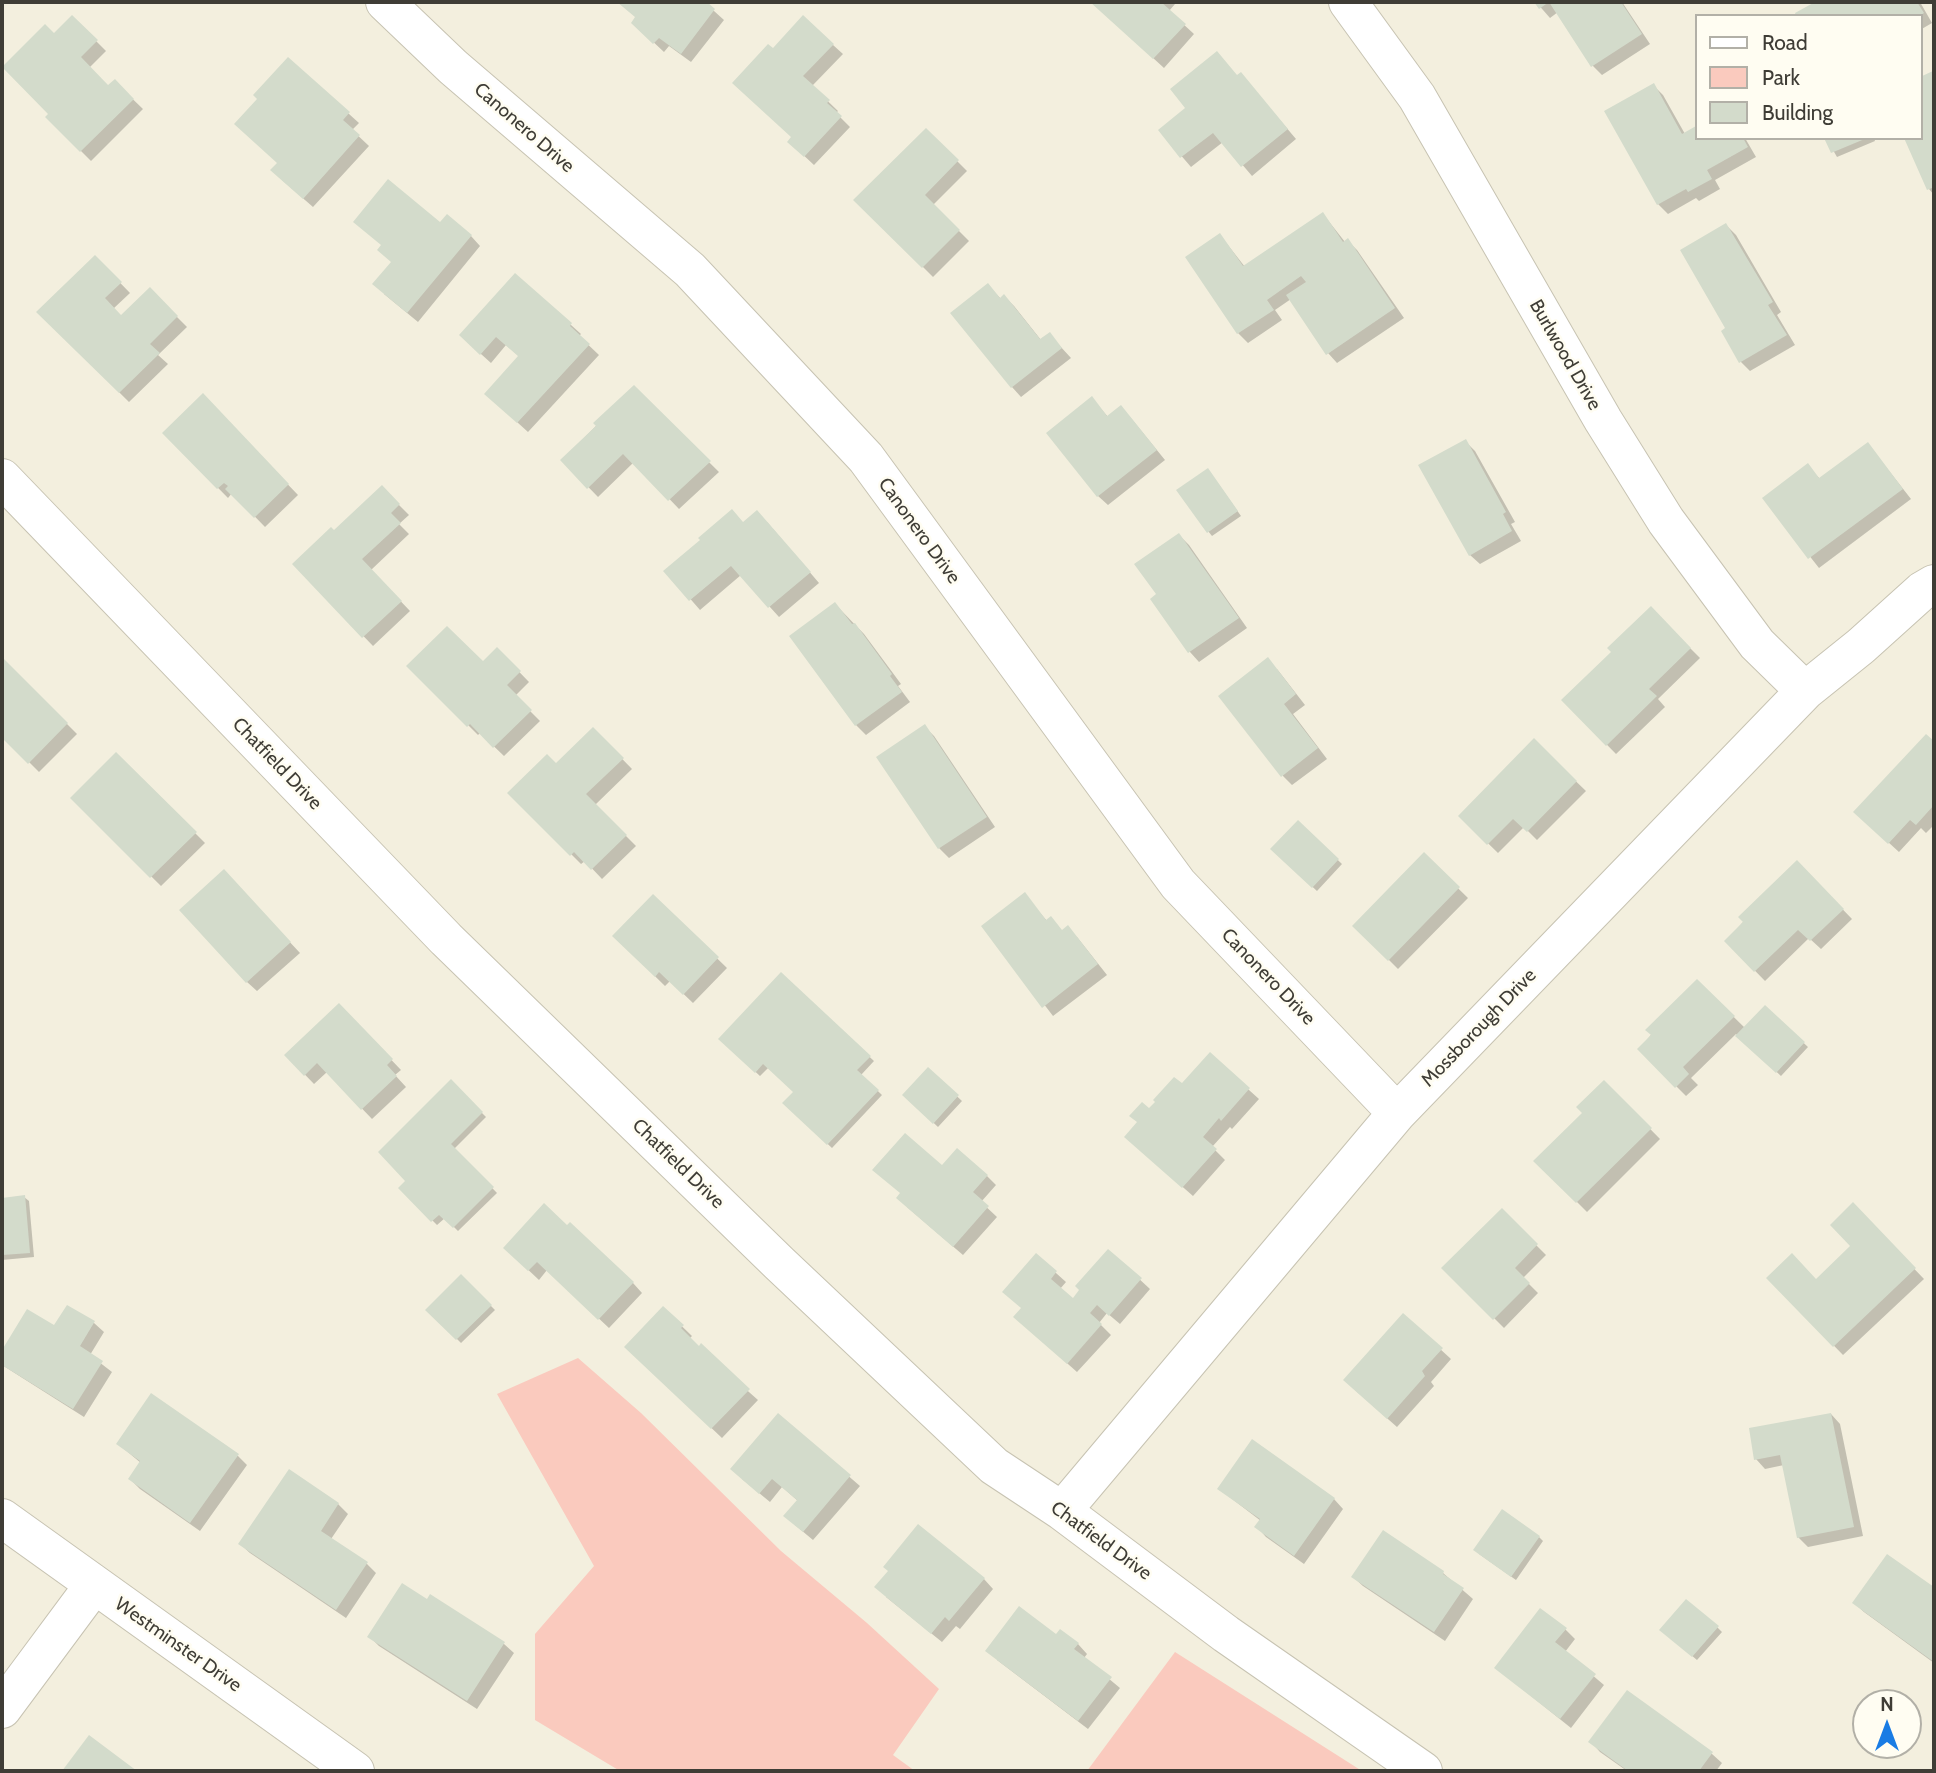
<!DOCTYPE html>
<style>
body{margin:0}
#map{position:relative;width:1936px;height:1773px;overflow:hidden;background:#f3efde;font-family:Cabin,sans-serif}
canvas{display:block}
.frame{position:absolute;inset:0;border:4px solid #3f3d36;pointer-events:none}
.legend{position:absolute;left:1695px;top:14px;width:228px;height:126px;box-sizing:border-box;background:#fffdf2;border:2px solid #b2b0a7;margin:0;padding:9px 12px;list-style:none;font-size:21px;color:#3f3d36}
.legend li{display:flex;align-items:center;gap:14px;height:35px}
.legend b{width:35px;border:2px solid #b2b0a7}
.north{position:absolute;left:1852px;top:1689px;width:70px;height:70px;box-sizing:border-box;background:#fffdf2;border:2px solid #b2b0a7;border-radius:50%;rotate:0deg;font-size:19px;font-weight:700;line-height:28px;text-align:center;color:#3f3d36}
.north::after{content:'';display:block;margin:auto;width:24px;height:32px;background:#197ce4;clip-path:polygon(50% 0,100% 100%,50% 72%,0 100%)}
</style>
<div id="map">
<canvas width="1936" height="1773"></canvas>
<div class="frame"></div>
<ul class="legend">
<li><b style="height:9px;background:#fff"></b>Road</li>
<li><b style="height:19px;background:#facabe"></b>Park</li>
<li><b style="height:19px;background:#d3dbcb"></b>Building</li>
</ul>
<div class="north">N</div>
</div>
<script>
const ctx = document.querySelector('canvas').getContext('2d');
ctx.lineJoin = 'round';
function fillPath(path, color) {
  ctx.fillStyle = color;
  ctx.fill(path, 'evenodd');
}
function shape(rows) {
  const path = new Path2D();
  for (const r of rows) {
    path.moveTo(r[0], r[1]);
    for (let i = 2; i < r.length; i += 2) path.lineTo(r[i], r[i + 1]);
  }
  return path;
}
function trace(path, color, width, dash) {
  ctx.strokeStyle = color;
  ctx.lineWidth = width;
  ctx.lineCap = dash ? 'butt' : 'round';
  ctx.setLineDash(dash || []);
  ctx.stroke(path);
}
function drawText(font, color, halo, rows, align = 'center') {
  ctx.font = font + ' Cabin,sans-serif';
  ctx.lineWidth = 5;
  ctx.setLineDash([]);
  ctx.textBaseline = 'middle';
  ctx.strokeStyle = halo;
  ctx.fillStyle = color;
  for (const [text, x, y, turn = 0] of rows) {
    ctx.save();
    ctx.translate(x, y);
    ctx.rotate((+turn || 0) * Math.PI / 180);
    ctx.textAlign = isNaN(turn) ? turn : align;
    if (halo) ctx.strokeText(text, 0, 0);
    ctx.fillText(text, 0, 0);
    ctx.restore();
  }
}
const green = shape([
 [578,1358,641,1413,781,1551,867,1623,939,1689,893,1755,915,1771,620,1771,535,1720,535,1634,594,1566,497,1394],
 [1175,1652,1362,1771,1087,1771]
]);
const shadow = shape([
 [618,2,704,2,724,20,691,62,669,46,664,52,633,23,637,18],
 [1092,2,1173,2,1175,4,1169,11,1194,34,1164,68],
 [1536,2,1622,2,1650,44,1602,75,1593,66,1558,12,1550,18],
 [1818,2,1920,2,1932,23,1920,30,1920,16,1798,16,1797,14],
 [72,17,106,51,89,68,108,88,115,82,143,109,91,161,47,117,51,114,54,35],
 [833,45,843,54,812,86,838,111,836,113,850,127,814,165,799,151,793,138,773,50],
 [288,59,359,123,352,130,369,146,313,207,282,180,259,99],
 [1933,73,1934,75,1934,195,1929,189,1906,138,1920,138],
 [1241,74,1296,139,1252,176,1223,142,1191,167,1160,131],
 [1653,85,1663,95,1685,134,1696,128,1696,138,1745,138,1756,157,1715,180,1720,189,1699,201,1696,198,1668,214,1658,204],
 [926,130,967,171,933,205,969,241,933,277,856,200],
 [1826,138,1874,138,1875,141,1837,157],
 [1323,214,1345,242,1347,240,1357,250,1404,318,1337,363,1328,353,1291,299,1275,310,1282,320,1248,343,1238,333,1220,235,1245,267],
 [441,225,471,236,480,246,418,322,384,294],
 [1726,225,1736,235,1781,312,1777,315,1795,345,1750,371,1741,362,1728,329],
 [95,257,130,293,113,309,121,317,150,290,187,327,158,355,168,364,129,402,38,312],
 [515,275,571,325,581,334,579,336,599,355,528,432,496,403,520,357,506,345,491,363,471,345],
 [988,285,1001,299,1004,296,1014,306,1041,340,1049,334,1071,358,1021,397,1012,387],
 [634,388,719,472,679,509,634,462,598,497,562,460],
 [203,396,298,495,265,527,232,493,228,498,164,433],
 [1092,398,1108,417,1130,417,1165,460,1108,505,1098,496],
 [1465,441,1475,451,1515,522,1511,524,1521,541,1480,564,1470,555],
 [1868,444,1911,499,1819,568,1764,498,1808,466,1820,479],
 [1212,475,1241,516,1212,536,1208,531],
 [382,488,409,515,399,524,409,534,371,570,410,611,373,646,294,564,334,532],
 [767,522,819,583,779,617,741,575,700,610,666,571,744,524],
 [1179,535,1189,545,1247,628,1199,662,1190,652,1152,599,1158,595],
 [835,604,864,634,901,684,898,686,910,702,866,735,856,725],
 [1651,609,1700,658,1658,699,1665,707,1616,754,1563,700,1613,652],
 [497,649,529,682,515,696,540,721,504,756,480,733,478,735,409,666,483,663],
 [2,659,77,734,39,772,2,735],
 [1277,669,1305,705,1293,714,1327,759,1292,785,1283,776],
 [925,727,934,736,995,827,949,858,939,848,879,757],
 [593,729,632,769,595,805,636,846,602,879,585,861,581,864,510,793,556,765],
 [1926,736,1934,743,1934,825,1926,833,1921,828,1899,852,1865,821],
 [1534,741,1586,791,1537,840,1524,827,1498,853,1460,816],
 [116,754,205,843,161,886,72,798],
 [1298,822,1342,864,1317,891,1272,849],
 [1424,855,1468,898,1398,969,1355,926],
 [1797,862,1852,919,1821,949,1809,938,1765,981,1726,941],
 [233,881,300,953,257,991,247,982],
 [1025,895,1047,921,1051,918,1063,932,1077,937,1107,975,1053,1016,984,926],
 [653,896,727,968,693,1003,670,981,665,986,614,936],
 [781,975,874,1061,861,1075,882,1095,832,1148,784,1103,795,1092,769,1067,760,1076,720,1039],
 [1697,981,1745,1028,1765,1007,1808,1047,1781,1076,1736,1034,1691,1078,1698,1085,1686,1096,1639,1049],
 [339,1005,401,1070,395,1075,406,1087,372,1119,327,1072,314,1084,286,1055],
 [1210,1055,1259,1099,1232,1129,1230,1127,1212,1147,1225,1160,1193,1196,1136,1146,1149,1111,1182,1086],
 [929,1070,962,1101,938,1127,904,1095],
 [451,1082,486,1117,454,1149,497,1193,458,1231,445,1218,437,1225,400,1188,408,1181],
 [1604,1082,1660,1139,1587,1212,1536,1161,1584,1113],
 [942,1168,987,1176,996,1185,981,1202,997,1217,963,1255,907,1207],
 [24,1197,29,1201,34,1257,2,1260,2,1199],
 [1853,1205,1924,1279,1843,1355,1768,1278,1816,1281,1853,1247],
 [1502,1211,1546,1255,1523,1278,1538,1293,1504,1328,1444,1268],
 [505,1248,633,1283,642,1293,609,1328,547,1270,539,1280],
 [1109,1251,1150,1289,1120,1324,1107,1313,1099,1323,1111,1335,1077,1372,1025,1326,1022,1309,1037,1256,1066,1282,1060,1289,1073,1301],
 [461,1276,495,1310,461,1343,428,1310],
 [68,1307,94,1323,104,1332,90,1355,112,1372,84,1417,2,1365,2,1353,28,1311,55,1327],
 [663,1308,692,1336,689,1339,758,1400,722,1438,626,1347],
 [1403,1315,1451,1359,1431,1382,1434,1386,1397,1427,1355,1390],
 [1831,1414,1840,1424,1863,1536,1808,1547,1798,1537,1784,1465,1765,1469,1756,1459],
 [779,1416,860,1486,813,1540,795,1525,798,1501,782,1487,770,1502,742,1479],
 [118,1444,238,1456,247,1465,200,1531,140,1489,130,1479,141,1463],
 [1219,1489,1334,1499,1343,1509,1304,1564,1266,1537,1257,1527,1261,1521],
 [338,1504,348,1514,331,1539,367,1564,376,1573,346,1618,250,1553,240,1544],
 [1539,1537,1543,1541,1516,1580,1479,1554],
 [1887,1556,1934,1589,1934,1663,1864,1612,1854,1603],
 [1443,1573,1473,1599,1445,1641,1363,1586,1353,1577],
 [984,1579,993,1589,960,1629,956,1626,942,1642,886,1597],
 [430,1597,504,1644,514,1653,477,1709,379,1646,370,1637,427,1602],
 [1717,1627,1722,1632,1697,1660,1666,1634],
 [1565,1629,1575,1639,1565,1652,1604,1685,1571,1728,1496,1668],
 [1056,1637,1078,1644,1087,1654,1084,1658,1120,1688,1088,1729,997,1660],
 [1628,1692,1712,1754,1722,1763,1716,1771,1627,1771,1600,1752,1591,1742]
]);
const building = shape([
 [617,2,707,2,715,9,681,54,659,38,653,44,631,23,635,17],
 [1090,2,1161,2,1186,24,1153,59],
 [1534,2,1621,2,1642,34,1591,67,1549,2,1539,9],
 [1815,2,1917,2,1924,13,1919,16,1796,16,1795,13],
 [72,15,98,40,81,57,108,85,115,79,134,99,80,152,45,117,48,114,2,67,45,24,54,33],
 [803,15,834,44,803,76,830,100,827,103,842,116,804,157,787,142,791,137,732,83,768,44,773,48],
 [1217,51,1237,75,1241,72,1288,129,1241,167,1213,133,1180,158,1158,130,1185,108,1170,89],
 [288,57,350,112,343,120,360,135,303,199,270,170,277,163,234,124,257,99,253,95],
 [1933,71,1934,187,1927,190,1904,138,1920,138,1920,77],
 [1654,83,1682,134,1696,126,1696,138,1743,138,1748,147,1707,170,1712,179,1688,192,1686,189,1657,205,1604,111],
 [926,128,959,160,925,195,960,230,922,268,853,200],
 [1824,138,1867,138,1831,153],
 [388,179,440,222,447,214,472,235,407,313,372,284,391,262,377,250,381,245,353,222],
 [1323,212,1343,242,1348,238,1395,308,1326,355,1286,295,1306,282,1301,276,1267,300,1274,310,1237,334,1185,257,1220,233,1243,266],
 [1726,223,1773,302,1768,305,1787,335,1739,363,1721,331,1725,328,1680,250],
 [95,255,122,282,105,298,121,315,150,287,178,316,150,344,160,353,119,393,36,312],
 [515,273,572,323,570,326,590,344,517,423,484,394,518,356,496,337,480,355,459,335],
 [988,283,1000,298,1004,294,1040,339,1050,332,1062,348,1011,388,950,313],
 [634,385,711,461,668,501,623,454,587,489,560,460,596,426,593,423],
 [203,393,289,484,254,518,225,489,228,486,224,483,217,489,162,433],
 [1092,396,1107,416,1121,405,1157,450,1097,497,1046,433],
 [1466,439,1506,512,1503,514,1512,531,1469,556,1418,465],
 [1868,442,1903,489,1808,559,1762,498,1808,463,1819,478],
 [1208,468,1238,511,1207,533,1176,490],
 [382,485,400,504,391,513,401,523,362,559,402,601,362,638,292,564,331,527,334,530],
 [732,509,743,522,757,510,811,572,768,608,731,566,689,601,663,571,700,540,698,538],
 [1179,533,1239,618,1188,653,1150,599,1156,594,1134,564],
 [835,602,852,624,855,623,892,674,890,676,902,692,855,726,789,636],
 [1651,606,1691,648,1649,689,1657,696,1606,746,1561,700,1611,652,1607,648],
 [447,626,483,661,497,647,521,671,507,685,532,710,493,748,470,724,467,727,406,666],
 [2,657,68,723,28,764,2,738],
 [1268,657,1296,694,1284,704,1318,748,1281,777,1218,696],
 [925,724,987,817,938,849,876,757],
 [593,727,624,758,586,794,627,835,591,870,574,852,570,856,507,793,547,754,556,763],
 [1926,734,1934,741,1934,805,1916,825,1910,820,1888,844,1853,812],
 [1534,738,1577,781,1527,832,1513,819,1487,845,1458,816],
 [116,752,197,832,150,878,70,798],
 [1298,820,1339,859,1312,888,1270,849],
 [1424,852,1460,887,1388,961,1352,926],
 [1797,860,1844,909,1810,941,1798,930,1754,972,1724,941,1743,922,1738,917],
 [224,869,291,942,246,983,179,910],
 [1025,892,1046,920,1051,916,1062,930,1068,925,1098,964,1042,1008,981,926],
 [653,894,719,957,683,995,659,972,655,977,612,936],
 [781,972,871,1056,857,1070,879,1090,827,1145,782,1103,793,1092,763,1064,755,1073,718,1039],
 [1697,979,1735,1016,1683,1067,1689,1074,1675,1088,1637,1049,1651,1035,1645,1030],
 [339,1003,393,1059,387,1065,397,1076,361,1110,317,1063,304,1076,284,1055],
 [1765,1005,1805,1042,1776,1073,1735,1036],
 [1210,1052,1250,1088,1221,1121,1219,1118,1203,1137,1217,1149,1182,1188,1124,1137,1137,1122,1129,1116,1142,1102,1149,1108,1155,1102,1153,1100,1174,1077,1182,1083],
 [928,1067,959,1095,933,1124,902,1095],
 [451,1079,483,1112,451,1144,494,1187,453,1228,439,1215,431,1222,398,1188,405,1181,378,1152],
 [1604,1080,1652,1128,1576,1203,1533,1161,1582,1113,1576,1107],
 [905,1133,942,1165,957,1148,988,1175,973,1192,989,1206,953,1247,896,1198,900,1193,872,1170],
 [25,1195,30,1253,2,1255,2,1198],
 [1853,1202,1916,1268,1833,1347,1766,1278,1792,1253,1816,1279,1850,1246,1830,1225],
 [544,1203,567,1225,570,1222,634,1282,598,1320,537,1262,528,1271,503,1248],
 [1502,1208,1538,1244,1515,1268,1530,1283,1493,1320,1441,1268],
 [1108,1249,1142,1278,1109,1316,1097,1305,1090,1313,1102,1324,1067,1364,1013,1317,1021,1308,1002,1292,1036,1253,1057,1271,1051,1279,1073,1298,1079,1290,1075,1286],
 [461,1274,492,1305,456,1340,425,1310],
 [67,1305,95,1321,80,1346,103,1361,73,1409,2,1365,2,1350,27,1309,54,1325],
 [663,1306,684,1325,681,1328,699,1346,701,1343,750,1389,711,1429,624,1347],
 [1403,1313,1443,1348,1422,1371,1425,1376,1387,1419,1343,1380],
 [151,1393,239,1454,190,1523,128,1479,140,1461,116,1444],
 [778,1413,851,1475,803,1532,783,1516,797,1500,772,1479,759,1494,730,1469],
 [1831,1413,1854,1527,1797,1538,1780,1455,1754,1460,1749,1428],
 [1252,1439,1335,1498,1294,1556,1254,1527,1260,1519,1217,1489],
 [289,1469,339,1503,321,1531,368,1562,336,1610,238,1544],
 [1502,1509,1540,1536,1511,1577,1473,1550],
 [918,1524,985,1578,949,1621,945,1617,931,1634,874,1587,888,1571,883,1567],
 [1383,1530,1444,1571,1443,1574,1464,1588,1434,1632,1351,1577],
 [1887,1554,1934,1587,1934,1662,1852,1603],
 [402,1583,427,1599,430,1594,505,1642,467,1701,367,1637],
 [1686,1599,1719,1626,1692,1657,1659,1630],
 [1019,1606,1056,1634,1060,1629,1079,1643,1074,1649,1112,1677,1078,1721,985,1651],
 [1540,1608,1567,1628,1555,1642,1596,1674,1560,1719,1494,1668],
 [1627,1690,1713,1752,1699,1771,1628,1771,1588,1742],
 [89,1735,137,1771,62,1771]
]);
const minor = shape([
 [385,2,453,67,690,270,866,458,1178,884,1397,1113],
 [1348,2,1417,97,1603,420,1666,521,1757,644,1805,691],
 [2,478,446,939,779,1263,994,1466,1062,1511,1226,1634,1423,1771],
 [1062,1511,1397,1113,1805,691,1861,646,1922,591,1934,584],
 [2,1518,355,1771],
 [2,1709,94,1585]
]);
const streetNames = [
 ["Canonero Drive",524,128,41],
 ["Burlwood Drive",1565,355,60],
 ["Canonero Drive",919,531,54],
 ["Chatfield Drive",277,764,46],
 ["Canonero Drive",1268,977,46],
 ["Mossborough Drive",1479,1028,-46],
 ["Chatfield Drive",678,1164,44],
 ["Chatfield Drive",1101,1541,36],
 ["Westminster Drive",178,1645,35]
];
fillPath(green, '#facabe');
fillPath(shadow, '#0003');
fillPath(building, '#d3dbcb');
trace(minor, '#c7c3b2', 40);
trace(minor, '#fff', 38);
drawText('19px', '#3f3d36', '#fffdf2', streetNames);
</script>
